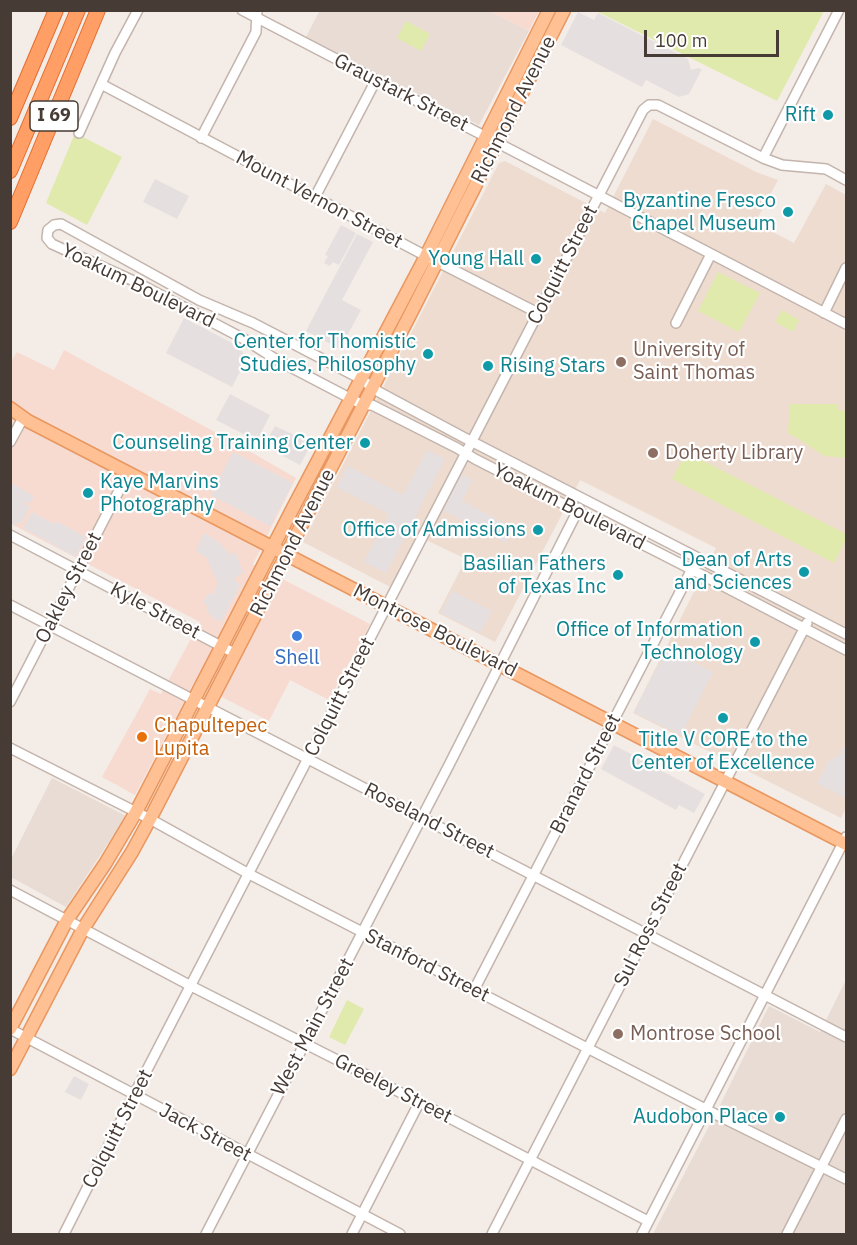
<!DOCTYPE html>
<style>
body{margin:0}
#map{position:relative;width:857px;height:1245px;overflow:hidden;background:#f4ece6;font-family:"IBM Plex Sans",sans-serif}
canvas{display:block}
.frame{position:absolute;inset:0;border:12px solid #473b35;pointer-events:none}
.scale{position:absolute;left:644px;top:30px;width:135px;height:27px;box-sizing:border-box;border:3px solid #473b35;border-top:0;padding-left:8px;font-size:18px;line-height:21px;white-space:nowrap;color:#473b35;-webkit-text-stroke:4px #fff;paint-order:stroke}
</style>
<div id="map">
<canvas width="857" height="1245"></canvas>
<div class="frame"></div>
<div class="scale">100 m</div>
</div>
<script>
const ctx = document.querySelector('canvas').getContext('2d');
ctx.lineJoin = 'round';
function fillPath(path, color) {
  ctx.fillStyle = color;
  ctx.fill(path, 'evenodd');
}
function shape(rows) {
  const path = new Path2D();
  for (const r of rows) {
    path.moveTo(r[0], r[1]);
    for (let i = 2; i < r.length; i += 2) path.lineTo(r[i], r[i + 1]);
  }
  return path;
}
function trace(path, color, width, dash) {
  ctx.strokeStyle = color;
  ctx.lineWidth = width;
  ctx.lineCap = dash ? 'butt' : 'round';
  ctx.setLineDash(dash || []);
  ctx.stroke(path);
}
function drawText(font, color, halo, rows, align = 'center') {
  ctx.font = font + ' "IBM Plex Sans",sans-serif';
  ctx.lineWidth = 4.5;
  ctx.setLineDash([]);
  ctx.textBaseline = 'middle';
  ctx.strokeStyle = halo;
  ctx.fillStyle = color;
  for (const [text, x, y, turn = 0] of rows) {
    ctx.save();
    ctx.translate(x, y);
    ctx.rotate((+turn || 0) * Math.PI / 180);
    ctx.textAlign = isNaN(turn) ? turn : align;
    if (halo) ctx.strokeText(text, 0, 0);
    ctx.fillText(text, 0, 0);
    ctx.restore();
  }
}
const residential = shape([
 [320,10,489,11,529,31,479,125,306,37],
 [52,778,126,816,66,907,11,877,11,859],
 [846,980,846,1234,653,1234,720,1105,769,1006,820,1032]
]);
const commercial = shape([
 [489,11,539,11,529,31],
 [64,350,237,444,296,478,253,564,370,624,329,700,290,680,269,721,194,683,135,795,102,777,150,689,161,694,200,622,11,524,10,363,17,352,54,370]
]);
const education = shape([
 [653,119,756,172,778,180,755,223,794,243,826,184,846,195,846,808,841,818,633,713,716,548,580,480,495,642,438,613,466,559,426,540,400,592,303,542,499,163,505,161,605,213]
]);
const green = shape([
 [596,11,824,11,777,101],
 [406,21,430,34,421,51,397,38],
 [75,133,122,157,87,225,46,203],
 [718,272,760,293,739,332,698,311],
 [782,310,799,320,793,332,775,322],
 [790,404,837,404,839,410,846,412,846,458,824,456,800,440,788,433],
 [686,452,846,534,846,539,834,563,672,479],
 [347,1000,364,1009,345,1045,329,1037]
]);
const parking = shape([
 [578,12,594,20,598,13,688,59,691,70,698,68,702,69,689,94,679,97,646,80,642,87,561,45],
 [155,179,189,196,177,219,143,202],
 [341,225,356,233,339,265,333,262,330,266,324,263,328,256,325,255],
 [357,234,373,242,342,300,361,310,340,349,306,331],
 [184,318,238,346,247,358,232,387,166,353],
 [230,394,270,415,257,441,216,420],
 [275,426,303,439,308,438,313,441,300,465,264,446],
 [427,450,445,459,386,573,364,562,389,514,337,487,348,466,403,495],
 [233,452,293,483,270,526,211,495],
 [459,473,472,480,462,501,514,528,506,543,441,509],
 [11,483,34,496,31,503,27,501,24,506,30,505,30,507,28,509,28,512,25,513,26,517,23,518,24,521,14,525,11,522],
 [32,512,54,524,56,521,86,537,76,557,23,528],
 [204,533,221,544,230,555,235,552,243,572,234,579,240,585,221,622,213,618,206,610,208,606,203,603,208,593,213,595,218,583,206,557,196,551],
 [452,591,492,611,480,633,441,613],
 [667,648,713,672,681,735,634,712],
 [614,745,705,794,694,813,679,805,676,810,601,769],
 [846,747,846,785,844,790,846,791,846,798,817,783,829,761,841,754,840,750],
 [74,1076,89,1084,81,1100,65,1092]
]);
const minor = shape([
 [242,10,846,324],
 [101,84,426,256,538,313],
 [79,133,115,53,138,10],
 [201,138,256,32,257,10],
 [763,158,839,10],
 [315,197,376,80],
 [824,313,846,268],
 [676,323,711,254],
 [10,442,23,418],
 [10,535,236,654],
 [10,605,846,1037],
 [846,634,463,437,379,392,361,379,253,323,199,300,61,224,54,225,48,230,47,238,52,244,136,282,244,339,277,360,363,405,372,405,457,448,475,459,683,565,846,650],
 [10,702,128,473],
 [10,748,150,819,249,874,372,937,717,1115,846,1179],
 [10,890,191,986,353,1068,648,1221],
 [474,990,694,565],
 [10,1029,400,1234],
 [64,1234,134,1095,643,110,649,105,658,105,763,158,782,165,826,169,846,180],
 [206,1234,449,765,579,508],
 [352,1234,419,1103],
 [492,1234,807,623],
 [642,1234,846,837],
 [787,1234,846,1119]
]);
const major = shape([
 [10,408,28,421,846,844],
 [10,1029,67,920,105,864,136,812,294,506,426,256,549,10],
 [10,1069,83,929,132,852,150,819,415,305,564,10]
]);
const highway = shape([
 [10,118,56,10],
 [10,171,78,10],
 [10,222,98,10]
]);
const markers = [
 [828,115,6,"#0f9aa8"],
 [788,212,6,"#0f9aa8"],
 [536,259,6,"#0f9aa8"],
 [428,354,6,"#0f9aa8"],
 [621,362,6,"#8d6e63"],
 [488,366,6,"#0f9aa8"],
 [365,443,6,"#0f9aa8"],
 [653,453,6,"#8d6e63"],
 [88,493,6,"#0f9aa8"],
 [538,530,6,"#0f9aa8"],
 [804,572,6,"#0f9aa8"],
 [618,575,6,"#0f9aa8"],
 [297,636,6,"#3f7fe0"],
 [755,642,6,"#0f9aa8"],
 [723,718,6,"#0f9aa8"],
 [142,737,6,"#e8710a"],
 [618,1034,6,"#8d6e63"],
 [780,1117,6,"#0f9aa8"]
];
const shields = [
 [54,116,48]
];
const shieldNames = [
 ["I 69",54,116]
];
const streetNames = [
 ["Graustark Street",401,93,27],
 ["Richmond Avenue",514,110,-63],
 ["Mount Vernon Street",319,200,28],
 ["Colquitt Street",563,265,-63],
 ["Yoakum Boulevard",138,286,26],
 ["Yoakum Boulevard",569,507,27],
 ["Richmond Avenue",293,543,-63],
 ["Oakley Street",69,588,-63],
 ["Kyle Street",155,611,28],
 ["Montrose Boulevard",435,631,27],
 ["Colquitt Street",340,697,-63],
 ["Branard Street",586,774,-63],
 ["Roseland Street",429,821,27],
 ["Sul Ross Street",651,925,-63],
 ["Stanford Street",427,966,27],
 ["West Main Street",313,1027,-62],
 ["Greeley Street",393,1089,27],
 ["Colquitt Street",118,1129,-63],
 ["Jack Street",205,1133,28]
];
const cultureNames = [
 ["Rift",816,115],
 ["Byzantine Fresco",776,201],
 ["Chapel Museum",776,224],
 ["Young Hall",524,259],
 ["Center for Thomistic",416,342],
 ["Studies, Philosophy",416,365],
 ["Rising Stars",500,366,"left"],
 ["Counseling Training Center",353,443],
 ["Kaye Marvins",100,482,"left"],
 ["Photography",100,505,"left"],
 ["Office of Admissions",526,530],
 ["Dean of Arts",792,560],
 ["and Sciences",792,583],
 ["Basilian Fathers",606,564],
 ["of Texas Inc",606,587],
 ["Office of Information",743,630],
 ["Technology",743,653],
 ["Title V CORE to the",723,740,"center"],
 ["Center of Excellence",723,763,"center"],
 ["Audobon Place",768,1117]
];
const educationNames = [
 ["University of",633,350],
 ["Saint Thomas",633,373],
 ["Doherty Library",665,453],
 ["Montrose School",630,1034]
];
const shopNames = [
 ["Shell",297,658]
];
const foodNames = [
 ["Chapultepec",154,726],
 ["Lupita",154,749]
];
fillPath(residential, '#e8dcd4');
fillPath(commercial, '#f7dbd1');
fillPath(education, '#eedcd0');
fillPath(green, '#e1eaad');
fillPath(parking, '#e5e0df');
trace(minor, '#c3b4ac', 12);
trace(major, '#e99760', 15);
trace(highway, '#e46d30', 16);
trace(minor, '#fff', 9);
trace(major, '#ffc194', 12);
trace(highway, '#ff9f66', 14);
for (const [x, y, r, color] of markers) {
  const dot = new Path2D();
  dot.arc(x, y, r, 0, 2 * Math.PI);
  ctx.fillStyle = color;
  ctx.fill(dot);
  trace(dot, '#fff', 2);
}
for (const [x, y, w] of shields) {
  const box = new Path2D();
  box.roundRect(x - w / 2, y - 15, w, 30, 4.5);
  ctx.fillStyle = '#fff';
  ctx.fill(box);
  trace(box, '#473b35', 1.5);
}
drawText('bold 18px', '#473b35', null, shieldNames);
drawText('20px', '#473b35', '#fff', streetNames);
drawText('20px', '#0d838f', '#fff', cultureNames, 'right');
drawText('20px', '#785e54', '#fff', educationNames, 'left');
drawText('20px', '#366cbe', '#fff', shopNames);
drawText('20px', '#c56008', '#fff', foodNames, 'left');
</script>
